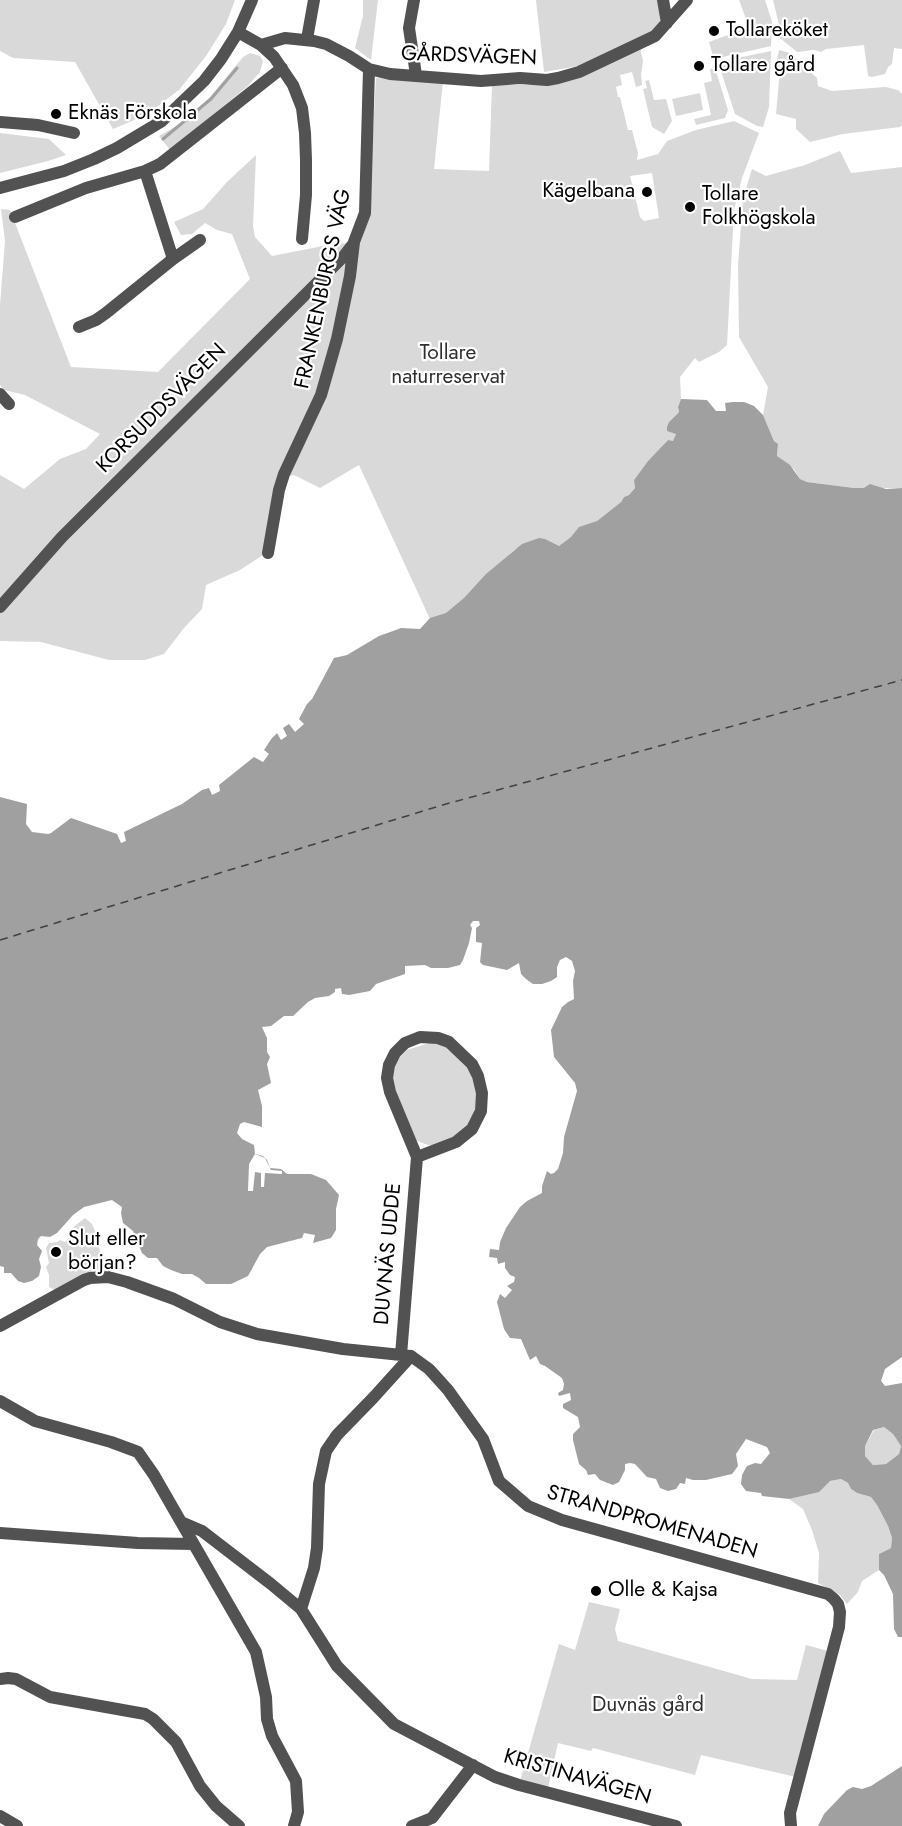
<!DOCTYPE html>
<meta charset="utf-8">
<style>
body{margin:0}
canvas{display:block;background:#fff}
</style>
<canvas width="902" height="1826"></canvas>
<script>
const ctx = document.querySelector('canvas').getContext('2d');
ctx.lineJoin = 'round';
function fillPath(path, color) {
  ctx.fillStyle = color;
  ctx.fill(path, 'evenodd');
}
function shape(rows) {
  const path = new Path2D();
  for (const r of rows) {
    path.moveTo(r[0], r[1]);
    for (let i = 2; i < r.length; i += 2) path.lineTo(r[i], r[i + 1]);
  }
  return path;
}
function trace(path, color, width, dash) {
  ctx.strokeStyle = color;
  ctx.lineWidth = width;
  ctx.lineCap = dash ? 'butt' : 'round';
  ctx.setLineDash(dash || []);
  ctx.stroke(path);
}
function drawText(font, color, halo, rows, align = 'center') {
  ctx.font = font + ' Jost,sans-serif';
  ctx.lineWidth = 4.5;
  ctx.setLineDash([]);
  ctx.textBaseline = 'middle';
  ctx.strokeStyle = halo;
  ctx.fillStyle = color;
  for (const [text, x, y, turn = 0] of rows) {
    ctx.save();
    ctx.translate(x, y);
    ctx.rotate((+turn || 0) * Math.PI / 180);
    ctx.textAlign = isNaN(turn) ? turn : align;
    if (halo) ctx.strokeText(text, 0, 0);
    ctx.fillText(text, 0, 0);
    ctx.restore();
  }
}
const green = shape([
 [0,0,235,0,226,24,206,56,179,90,146,115,113,129,75,62,13,58,0,51],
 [363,0,378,0,371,60,355,48,363,16],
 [536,0,659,0,661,26,656,32,579,66,544,72],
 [739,0,765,0,772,22,771,46,714,59,709,42,749,27],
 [773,0,902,0,902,49,894,48,892,64,888,67,885,74,872,77,868,76,864,45,826,49,821,52,814,50,797,52,780,38,780,29],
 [640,47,643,61,641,74,642,85,636,87,632,72,620,75,622,85,616,87,618,97,620,97,628,130,632,130,638,153,637,160,658,154,667,141,696,130,734,121,759,133,742,178,734,210,727,345,719,352,699,362,695,358,680,377,681,399,678,407,679,412,669,422,676,434,673,442,668,440,648,461,634,480,635,488,629,495,624,497,621,502,597,521,584,526,572,538,559,546,514,550,449,618,430,619,359,465,320,488,294,475,278,479,263,555,240,570,206,585,202,609,184,628,164,654,145,660,109,660,41,642,0,641,0,475,24,489,60,459,86,449,100,434,25,395,4,390,0,385,0,305,5,241,1,209,10,210,71,367,158,372,250,279,232,234,217,230,205,223,192,234,181,235,174,222,203,209,227,182,256,155,253,226,255,237,272,256,338,243,360,244,368,222,376,78,443,81,434,169,489,171,492,85,525,85,561,82],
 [652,173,659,218,644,221,640,217,630,176],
 [779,50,790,53,817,78,818,86,832,91,886,87,898,90,902,94,902,125,900,127,843,134,810,142,796,129,796,119,776,114,779,80,777,60],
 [771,51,769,107,763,127,757,126,735,114,718,62],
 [250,53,260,56,263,61,260,72,248,86,170,150,159,136,183,122,210,97,243,57],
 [715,68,728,110,725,118,696,125,694,119,711,115,704,83,712,81,710,69],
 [649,80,654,100,666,99,672,121,664,134,652,127,643,89,647,88,645,81],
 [700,93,703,110,676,116,672,99],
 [0,133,49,139,66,155,48,161,0,173],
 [840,151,851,173,902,167,902,488,854,488,807,482,800,479,794,469,777,456,778,445,774,441,763,415,768,387,739,337,738,265,743,198,752,169,766,176,805,165],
 [432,1042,443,1045,458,1054,472,1069,478,1090,478,1108,473,1122,458,1137,437,1146,428,1145,417,1141,412,1135,392,1080,393,1068,398,1059,407,1050],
 [85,1218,92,1224,95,1231,105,1271,55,1290,49,1287,49,1275,46,1267,49,1263,46,1248,49,1243,57,1242,60,1240,65,1242,69,1238,72,1228],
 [884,1427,893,1434,901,1446,899,1454,886,1464,873,1465,865,1456,865,1446,874,1430],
 [841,1479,848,1483,851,1489,857,1493,871,1497,877,1505,888,1526,892,1538,891,1548,879,1554,879,1570,862,1581,858,1592,847,1604,840,1595,818,1583,819,1553,812,1530,803,1509,789,1499,800,1496,830,1481],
 [589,1602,620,1609,615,1629,618,1641,752,1679,797,1680,806,1645,828,1651,796,1777,701,1755,695,1775,593,1748,591,1751,558,1743,548,1788,520,1781,559,1644,575,1650]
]);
const water = shape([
 [681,399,707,400,716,411,726,411,725,403,733,402,744,402,754,406,763,415,774,441,778,444,777,456,790,465,800,479,807,482,854,488,864,488,870,484,886,489,902,488,902,1357,885,1369,881,1381,885,1386,902,1383,902,1637,898,1637,894,1629,893,1594,884,1575,879,1570,879,1554,891,1548,892,1538,888,1526,877,1505,871,1497,857,1493,851,1489,848,1483,841,1479,830,1481,819,1492,789,1499,762,1496,761,1493,746,1491,741,1484,742,1475,747,1466,755,1463,761,1464,770,1453,767,1447,746,1439,736,1454,738,1466,732,1474,706,1480,693,1480,686,1478,685,1484,680,1483,676,1489,668,1491,660,1488,656,1479,647,1477,635,1464,630,1463,625,1464,625,1470,619,1482,613,1485,600,1480,595,1474,588,1475,586,1470,579,1464,573,1440,573,1434,580,1427,578,1417,563,1408,563,1404,571,1400,570,1393,559,1396,558,1393,563,1390,564,1384,562,1378,545,1366,540,1364,536,1356,530,1360,521,1339,510,1338,504,1329,497,1302,500,1294,505,1298,512,1290,507,1286,514,1282,515,1277,510,1275,505,1268,505,1262,498,1264,497,1258,489,1257,490,1249,499,1250,500,1242,506,1228,520,1207,527,1201,542,1193,542,1186,547,1171,551,1174,554,1173,558,1169,563,1153,564,1137,577,1091,575,1083,554,1057,551,1030,562,1007,568,1002,574,999,573,981,575,971,572,961,566,957,560,960,557,967,557,977,551,981,542,984,533,984,526,979,521,974,519,963,507,970,483,965,480,962,482,943,476,942,476,928,480,925,479,921,473,921,470,925,472,928,469,943,463,960,460,965,448,968,431,968,425,965,405,966,405,974,376,984,370,991,349,995,342,994,341,988,335,989,335,992,329,996,315,998,308,1002,293,1016,284,1016,271,1026,262,1027,267,1038,267,1052,270,1057,267,1064,271,1083,258,1090,262,1106,262,1127,244,1122,240,1124,237,1133,242,1139,254,1145,255,1154,263,1156,267,1160,270,1168,281,1169,287,1174,311,1174,326,1180,339,1195,336,1209,336,1230,331,1238,313,1243,315,1235,304,1233,302,1238,267,1247,260,1254,248,1276,231,1284,206,1284,199,1278,192,1274,182,1274,171,1270,163,1266,157,1258,148,1258,142,1253,133,1231,123,1223,121,1213,122,1207,112,1200,84,1207,73,1215,57,1233,50,1237,41,1236,38,1239,37,1245,42,1251,39,1259,41,1267,39,1276,32,1281,24,1283,18,1281,11,1273,4,1273,4,1267,0,1266,0,797,27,804,26,824,32,832,48,834,51,833,71,818,117,834,121,843,126,841,124,832,182,804,202,790,209,788,212,795,220,791,219,785,254,757,263,762,269,754,264,750,272,738,277,733,281,740,287,736,283,728,289,724,295,732,304,724,299,719,307,704,312,699,334,658,347,655,379,636,393,631,401,628,420,629,430,618,446,613,464,598,486,574,522,544,539,538,545,539,559,546,571,537,579,527,597,521,621,502,624,497,629,495,635,488,634,480,648,461,668,440,673,441,676,434,667,431,667,427,669,422,679,412,678,407],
 [884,1427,893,1434,901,1446,899,1454,886,1464,873,1465,865,1456,865,1446,873,1430],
 [902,1766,902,1826,818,1826,824,1814,847,1790,853,1787,862,1789,871,1786]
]);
const pier = shape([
 [255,1154,265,1158,271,1170,282,1171,282,1174,265,1173,264,1187,261,1187,261,1173,255,1172,253,1191,248,1191,249,1164]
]);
const stream = shape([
 [163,139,211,99,237,68]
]);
const ferry = shape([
 [0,940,446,804,902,680]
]);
const minor = shape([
 [414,0,409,28,416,75],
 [663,0,667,23],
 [238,32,261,45,274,57,293,85,302,108,305,133,306,160,306,195,302,239],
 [307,39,314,0],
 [261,45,285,38,314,41,326,44,349,56,369,69,365,213,354,242,350,276,337,339,321,395,284,474,279,490,268,553],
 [369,69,390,74,481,81,520,78,547,80,558,78,579,72,655,36,687,0],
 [0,122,38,125,74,133],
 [0,188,64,171,94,159,117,148,162,121,204,81,221,59,238,32,252,0],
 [15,217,86,188,145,171,160,164,282,68],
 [173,259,200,240],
 [79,327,96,320,106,313,173,259,145,171],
 [0,394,9,404],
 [0,607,62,537,344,256,354,243],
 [0,1326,84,1280,90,1278,108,1277,127,1282,174,1299,220,1322,257,1334,343,1349,411,1356,429,1369,448,1390,483,1439,499,1481,528,1506,562,1520,828,1594,834,1599,838,1604,840,1612,839,1627,790,1813,791,1826],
 [401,1355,417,1157,456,1142,472,1129,481,1111,482,1093,478,1076,472,1064,449,1042,438,1038,420,1037,405,1043,395,1053,389,1065,387,1078,390,1092,417,1157],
 [0,1401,35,1421,111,1442,138,1452,154,1475,181,1522,202,1531,271,1584,301,1609,337,1666,394,1724,495,1777,519,1785,676,1826],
 [181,1522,256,1652,266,1697,267,1719,272,1736,296,1781,298,1812,294,1826],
 [0,1533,138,1543,193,1544],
 [301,1609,314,1568,317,1548,319,1484,326,1451,337,1435,373,1398,411,1356],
 [0,1679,8,1678,16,1679,50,1697,145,1714,153,1719,176,1742,200,1786,216,1806,239,1826],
 [0,1816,17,1826],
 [412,1826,432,1818,473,1765]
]);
const markers = [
 [714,31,6,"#000"],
 [699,66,6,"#000"],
 [56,114,6,"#000"],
 [647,192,6,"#000"],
 [690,207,6,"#000"],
 [56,1252,6,"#000"],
 [596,1591,6,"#000"]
];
const poiNames = [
 ["Tollareköket",726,31],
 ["Tollare gård",711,66],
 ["Eknäs Förskola",68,114],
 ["Kägelbana",635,192,"right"],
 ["Tollare",702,195],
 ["Folkhögskola",702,219],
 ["Slut eller",68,1240],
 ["början?",68,1264],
 ["Olle & Kajsa",608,1591]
];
const streetNames = [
 ["GÅRDSVÄGEN",469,57,2],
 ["FRANKENBURGS VÄG",324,289,-78],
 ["KORSUDDSVÄGEN",162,409,-45],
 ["DUVNÄS UDDE",389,1254,-85],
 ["STRANDPROMENADEN",652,1523,16],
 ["KRISTINAVÄGEN",577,1778,16]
];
const parkNames = [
 ["Tollare",448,354],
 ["naturreservat",448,378],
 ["Duvnäs gård",648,1706]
];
fillPath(green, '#d9d9d9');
fillPath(water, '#a0a0a0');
fillPath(pier, '#fff');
trace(stream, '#a0a0a0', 3);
trace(ferry, '#414141', 1.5, [8, 6]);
trace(minor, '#525252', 12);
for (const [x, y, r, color] of markers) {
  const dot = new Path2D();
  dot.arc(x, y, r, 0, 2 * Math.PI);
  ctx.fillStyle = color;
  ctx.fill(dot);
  trace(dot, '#fff', 2);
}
drawText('21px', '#000', '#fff', poiNames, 'left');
drawText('21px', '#000', '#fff', streetNames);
drawText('21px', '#303030', '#fff', parkNames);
</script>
